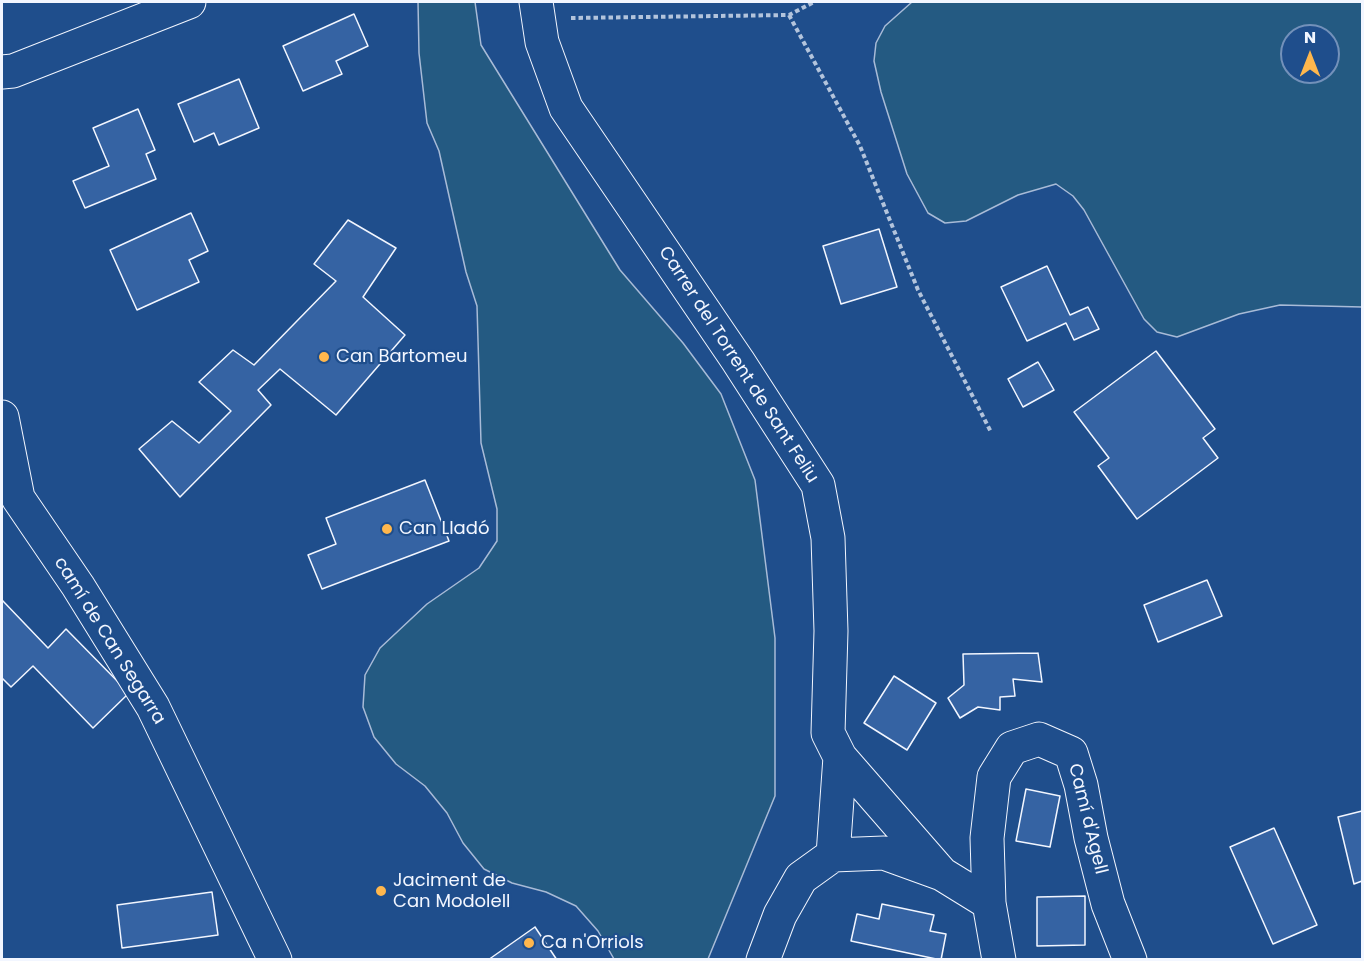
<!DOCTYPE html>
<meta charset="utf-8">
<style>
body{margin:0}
#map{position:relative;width:1364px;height:961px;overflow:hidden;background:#1f4e8c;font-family:Poppins,sans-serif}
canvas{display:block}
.frame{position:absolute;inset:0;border:3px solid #f2f6ff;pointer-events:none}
.north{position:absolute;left:1280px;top:24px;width:60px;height:60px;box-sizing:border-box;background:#1f4e8c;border:2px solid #7391ba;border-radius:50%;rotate:0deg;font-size:16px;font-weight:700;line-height:24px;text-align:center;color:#f2f6ff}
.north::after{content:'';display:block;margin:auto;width:21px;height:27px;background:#ffb74d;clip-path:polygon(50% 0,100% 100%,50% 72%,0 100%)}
</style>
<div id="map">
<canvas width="1364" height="961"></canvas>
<div class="frame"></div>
<div class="north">N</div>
</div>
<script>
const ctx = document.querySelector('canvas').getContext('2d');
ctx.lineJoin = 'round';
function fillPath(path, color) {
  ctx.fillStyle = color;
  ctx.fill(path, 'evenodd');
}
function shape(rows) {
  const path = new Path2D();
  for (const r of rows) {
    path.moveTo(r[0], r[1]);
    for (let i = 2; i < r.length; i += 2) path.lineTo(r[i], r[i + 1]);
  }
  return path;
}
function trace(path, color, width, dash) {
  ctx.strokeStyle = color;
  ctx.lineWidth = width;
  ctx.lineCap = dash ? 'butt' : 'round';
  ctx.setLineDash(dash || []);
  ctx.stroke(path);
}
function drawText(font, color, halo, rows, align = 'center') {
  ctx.font = font + ' Poppins,sans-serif';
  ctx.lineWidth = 4.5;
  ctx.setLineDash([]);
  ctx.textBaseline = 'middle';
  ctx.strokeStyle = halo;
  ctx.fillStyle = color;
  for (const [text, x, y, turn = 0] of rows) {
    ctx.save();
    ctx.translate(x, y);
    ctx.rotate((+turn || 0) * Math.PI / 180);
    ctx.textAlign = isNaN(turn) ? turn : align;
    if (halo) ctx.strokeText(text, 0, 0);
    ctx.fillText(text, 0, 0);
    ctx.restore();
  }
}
const green = shape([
 [418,2,475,2,481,45,620,270,683,343,721,394,755,480,775,638,775,796,708,959,614,959,598,931,576,906,546,892,512,883,484,869,463,843,447,813,425,786,396,764,374,737,363,707,365,675,380,648,427,604,479,568,497,541,497,509,481,443,477,306,466,272,439,151,427,123,419,53,418,2],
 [912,2,1362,2,1362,307,1280,305,1239,314,1177,337,1157,332,1144,319,1084,210,1073,196,1056,184,1018,195,966,221,945,223,928,213,907,174,881,92,874,61,876,43,885,26,912,2],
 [1292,36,1328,36,1328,72,1292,72,1292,36]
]);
const building = shape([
 [354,14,368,46,336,61,342,74,303,91,283,46,354,14],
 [239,79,259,128,219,145,214,133,194,142,178,104,239,79],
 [138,109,155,150,146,154,156,179,85,208,73,181,109,166,93,128,138,109],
 [191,213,208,251,189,260,199,282,137,310,110,250,191,213],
 [348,220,396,248,363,297,405,335,336,415,280,369,258,390,271,405,180,497,139,449,172,421,199,443,231,411,199,382,233,350,254,365,336,281,314,264,348,220],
 [879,229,897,287,841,304,823,246,879,229],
 [1047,266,1070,315,1088,307,1099,329,1074,340,1066,323,1027,341,1001,287,1047,266],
 [1156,351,1215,429,1203,438,1218,458,1137,519,1098,466,1109,458,1074,412,1156,351],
 [1038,362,1054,390,1023,407,1008,379,1038,362],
 [425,480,449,541,322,589,308,555,336,544,326,518,425,480],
 [1207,580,1222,616,1158,642,1144,605,1207,580],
 [2,600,48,648,66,629,129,693,93,728,33,666,11,687,2,678,2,600],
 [1038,653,1042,682,1013,679,1015,696,1000,697,1000,710,978,707,960,718,948,698,964,685,963,654,1038,653],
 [894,676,936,703,907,750,864,723,894,676],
 [1026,789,1060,796,1050,847,1016,841,1026,789],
 [1362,811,1362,881,1354,884,1338,817,1362,811],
 [1274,828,1317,925,1273,944,1230,847,1274,828],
 [212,892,218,935,122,948,117,905,212,892],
 [1085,896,1085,945,1037,946,1037,897,1085,896],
 [882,904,934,915,930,931,946,934,941,960,851,941,857,914,879,919,882,904],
 [535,927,557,960,488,960,535,927]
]);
const path = shape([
 [789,15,860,146,918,290,991,432],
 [571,18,789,15,814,2]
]);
const minor = shape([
 [536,2,542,42,566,108,738,361,818,485,828,538,831,631,828,733,840,757,942,874],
 [2,72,13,71,189,2],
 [2,417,18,498,78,586,153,707,275,960],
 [833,855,840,757],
 [763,960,780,915,801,878,833,855,884,853,942,874,989,903],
 [999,960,989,903,987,838,994,777,1012,748,1039,739,1071,753,1081,785,1091,838,1108,904,1130,960]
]);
const markers = [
 [324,357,6,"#ffb74d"],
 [387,529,6,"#ffb74d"],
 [381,891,6,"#ffb74d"],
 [529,943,6,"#ffb74d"]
];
const poiNames = [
 ["Can Bartomeu",336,357],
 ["Can Lladó",399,529],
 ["Jaciment de",393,881],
 ["Can Modolell",393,902],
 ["Ca n'Orriols",541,943]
];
const streetNames = [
 ["Carrer del Torrent de Sant Feliu",738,365,57],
 ["camí de Can Segarra",109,641,58],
 ["Camí d'Agell",1087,819,76]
];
fillPath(green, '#245a82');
trace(green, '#a8bbd7', 1.5);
fillPath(building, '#3563a3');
trace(building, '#f2f6ff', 1.5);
trace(minor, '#f2f6ff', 35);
trace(path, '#b3c4dc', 4, [4.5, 3]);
trace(minor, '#1f4e8c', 33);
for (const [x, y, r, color] of markers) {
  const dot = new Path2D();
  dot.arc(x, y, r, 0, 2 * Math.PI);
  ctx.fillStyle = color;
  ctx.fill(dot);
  trace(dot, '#1f4e8c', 2);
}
drawText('18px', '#f2f6ff', '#1f4e8c', poiNames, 'left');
drawText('18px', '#f2f6ff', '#1f4e8c', streetNames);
</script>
